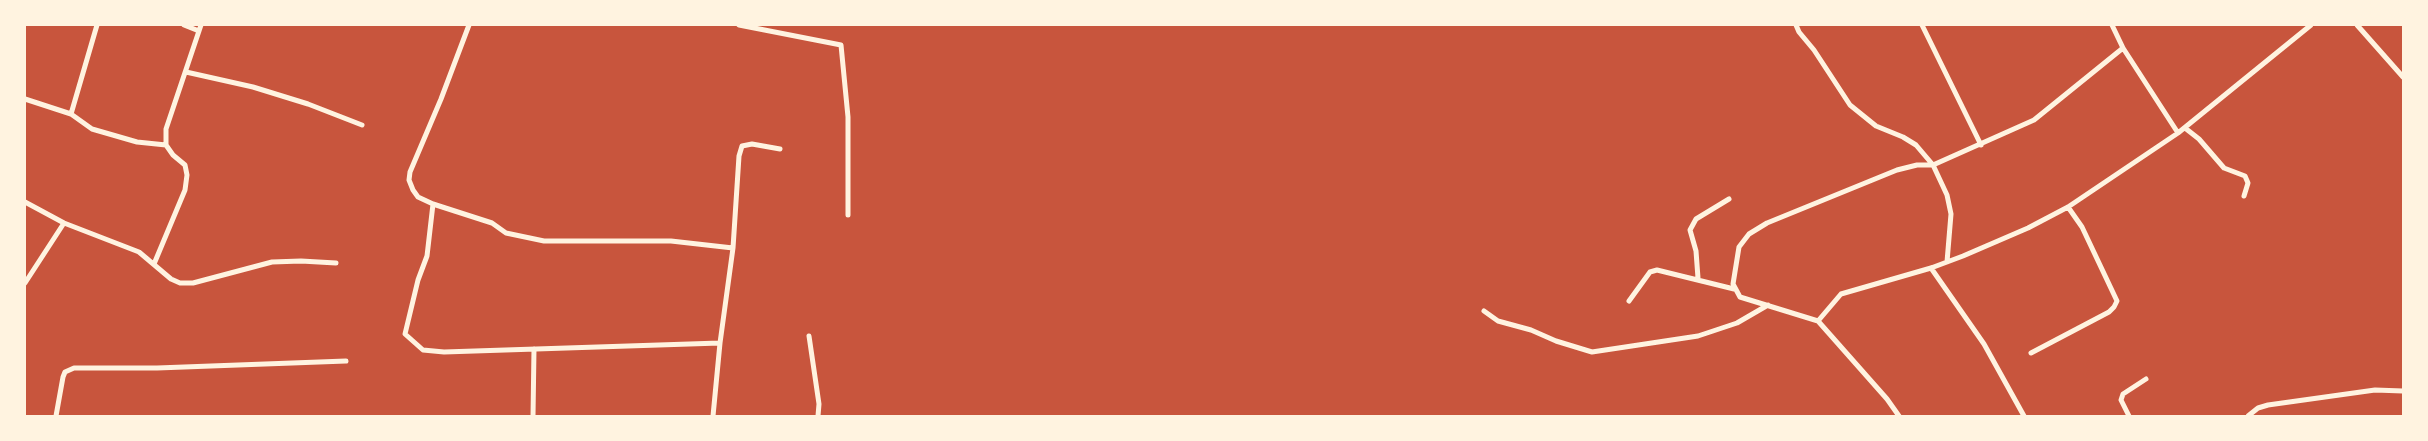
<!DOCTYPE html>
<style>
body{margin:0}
#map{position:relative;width:2428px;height:441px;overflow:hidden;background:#c8553d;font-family:"Noto Sans",sans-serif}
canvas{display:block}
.frame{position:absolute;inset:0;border:26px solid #fff3e0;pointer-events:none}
</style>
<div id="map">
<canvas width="2428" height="441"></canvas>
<div class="frame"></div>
</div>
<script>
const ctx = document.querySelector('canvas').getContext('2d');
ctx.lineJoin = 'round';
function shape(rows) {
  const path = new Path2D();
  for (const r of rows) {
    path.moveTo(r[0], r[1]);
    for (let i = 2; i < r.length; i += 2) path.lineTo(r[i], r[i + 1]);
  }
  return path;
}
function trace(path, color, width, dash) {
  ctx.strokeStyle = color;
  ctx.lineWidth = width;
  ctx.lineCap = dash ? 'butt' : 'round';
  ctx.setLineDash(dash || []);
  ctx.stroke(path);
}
const minor = shape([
 [184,25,199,31],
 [739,25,841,45,848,117,848,215],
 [1796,25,1799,32,1814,50,1850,105,1876,126,1903,137,1916,145,1933,165,1947,195,1951,214,1947,262],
 [1922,25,1981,145],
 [2112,25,2123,48,2178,133],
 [2357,25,2403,77],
 [186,72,253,87,308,104,362,125],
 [25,99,71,114,92,129,137,142,166,145],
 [71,114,97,25],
 [2185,128,2199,139,2224,168,2245,176,2248,183,2244,196],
 [25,202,64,223,139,252,171,279,180,283,193,283,272,262,301,261,336,263],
 [433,204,492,223,506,233,544,241,671,241,733,248,720,343,444,352,423,350,405,334,418,280,427,256,433,204],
 [433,204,418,197,413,190,409,180,410,172,441,99,469,25],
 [733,248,739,156,742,146,752,144,780,149],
 [154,264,185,190,187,175,185,165,173,155,166,145,166,129,201,25],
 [1931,268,1984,344,2024,416],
 [1698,278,1696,251,1690,230,1696,219,1729,199],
 [25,283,64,223],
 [1629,301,1650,272,1657,270,1734,289],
 [1484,311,1498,321,1531,330,1556,341,1592,352,1698,336,1737,323,1768,305],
 [1818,321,1841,294,1931,268,1963,256,2028,228,2068,207,2178,133,2311,25],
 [809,336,819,404,818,416],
 [2031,353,2109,312,2114,307,2117,301,2082,227,2068,207],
 [56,416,63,377,65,372,74,368,157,368,346,361],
 [533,416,534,349],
 [713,416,720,343],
 [1899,416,1887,399,1818,321,1740,297,1733,284,1739,247,1749,234,1767,223,1897,170,1917,165,1933,165,2034,120,2123,48],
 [2129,416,2121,400,2123,394,2146,379],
 [2248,416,2258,408,2268,405,2375,390,2403,391]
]);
trace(minor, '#fff3e0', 5);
</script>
